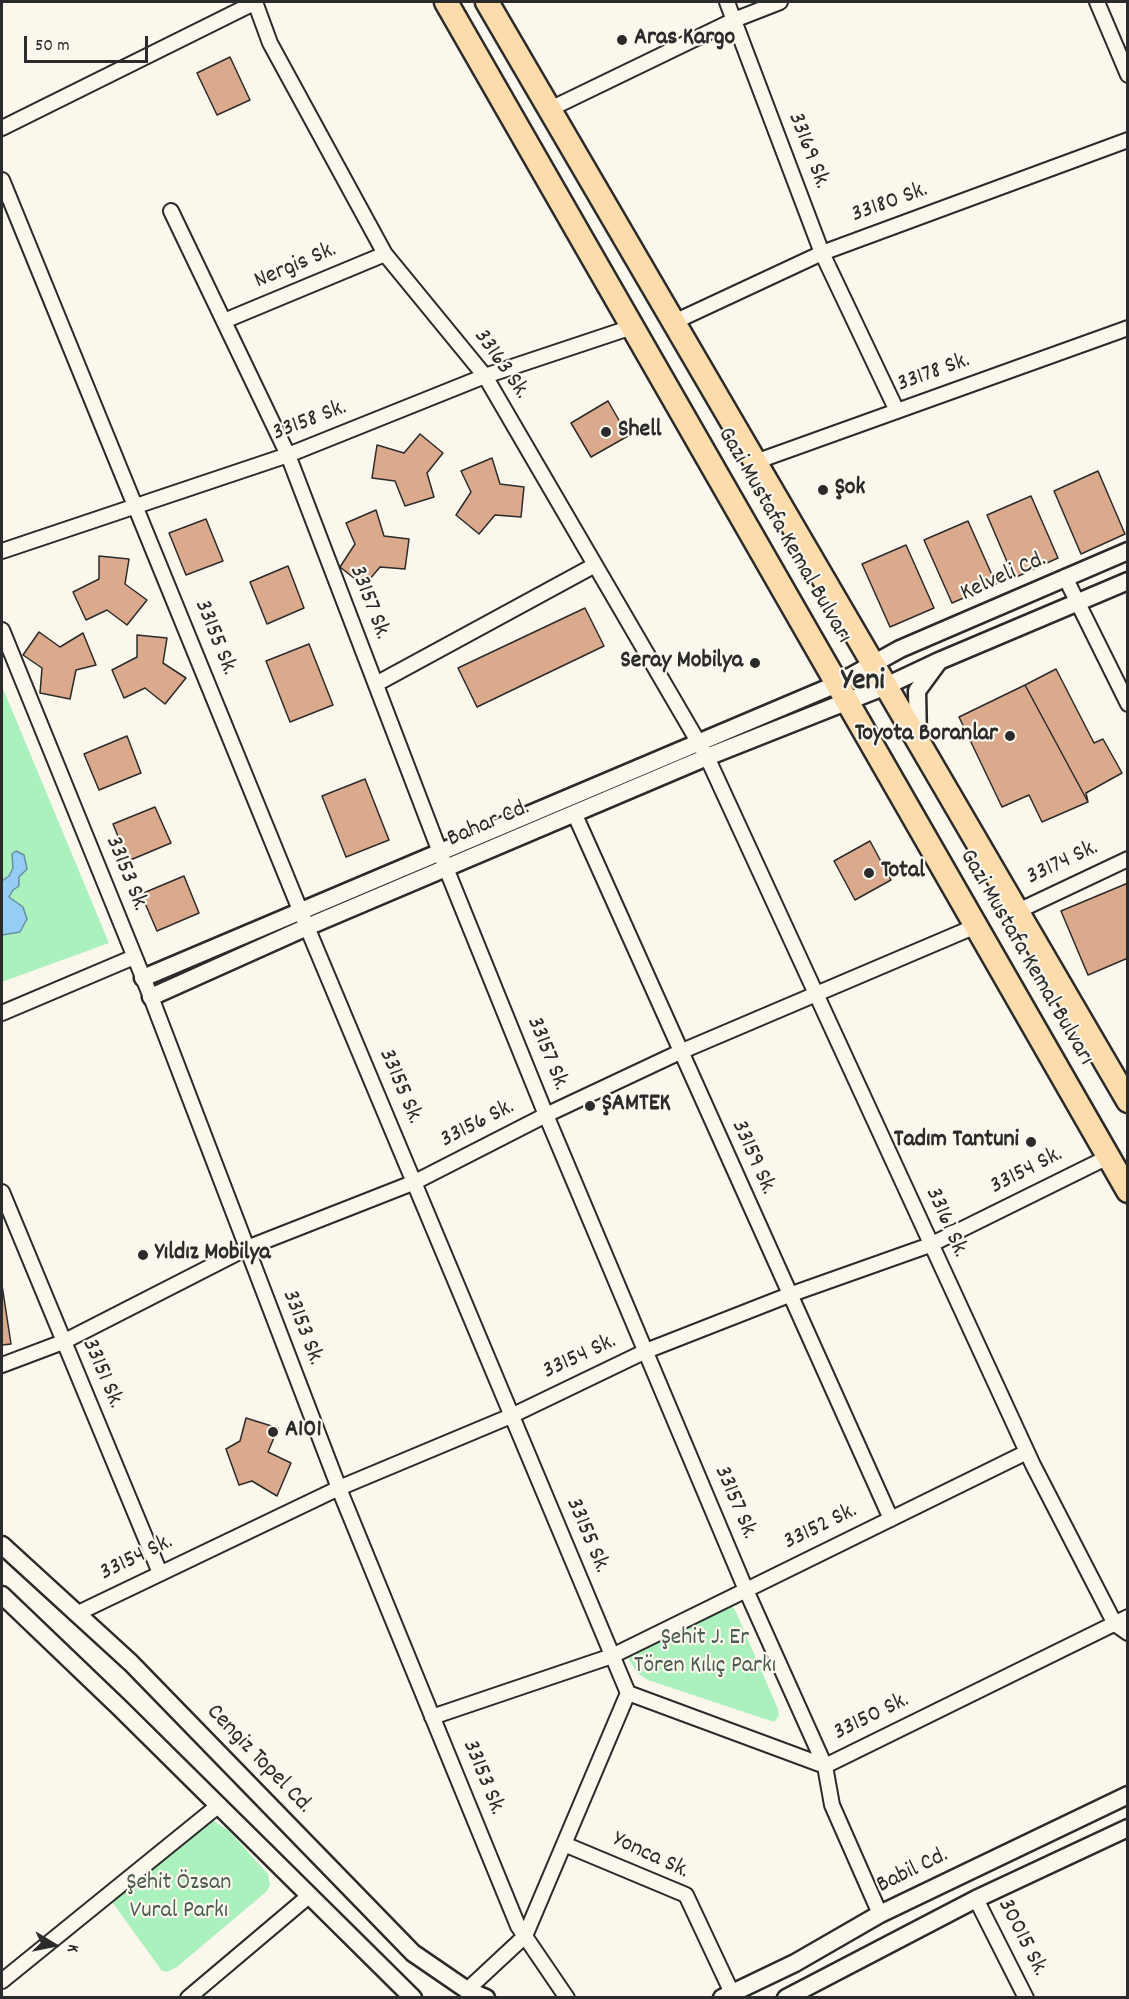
<!DOCTYPE html>
<meta charset="utf-8">
<style>
body{margin:0}
#map{position:relative;width:1129px;height:1999px;overflow:hidden;background:#fbf7ec;font-family:Dekko,sans-serif}
canvas{display:block}
.frame{position:absolute;inset:0;border:3px solid #2b2b2b;pointer-events:none}
.north{position:absolute;left:24px;top:1915px;width:60px;height:60px;-webkit-text-stroke:4px #fbf7ec;paint-order:stroke;rotate:100deg;font-size:16px;font-weight:700;line-height:24px;text-align:center;color:#2b2b2b}
.north::after{content:'';display:block;margin:auto;width:21px;height:27px;background:#2b2b2b;clip-path:polygon(50% 0,100% 100%,50% 72%,0 100%)}
.scale{position:absolute;left:24px;top:36px;width:124px;height:27px;box-sizing:border-box;border:3px solid #2b2b2b;border-top:0;padding-left:8px;font-size:18px;line-height:21px;white-space:nowrap;color:#2b2b2b;-webkit-text-stroke:4px #fbf7ec;paint-order:stroke}
</style>
<div id="map">
<canvas width="1129" height="1999"></canvas>
<div class="frame"></div>
<div class="north">K</div>
<div class="scale">50 m</div>
</div>
<script>
const ctx = document.querySelector('canvas').getContext('2d');
ctx.lineJoin = 'round';
function fillPath(path, color) {
  ctx.fillStyle = color;
  ctx.fill(path, 'evenodd');
}
function shape(rows) {
  const path = new Path2D();
  for (const r of rows) {
    path.moveTo(r[0], r[1]);
    for (let i = 2; i < r.length; i += 2) path.lineTo(r[i], r[i + 1]);
  }
  return path;
}
function trace(path, color, width, dash) {
  ctx.strokeStyle = color;
  ctx.lineWidth = width;
  ctx.lineCap = dash ? 'butt' : 'round';
  ctx.setLineDash(dash || []);
  ctx.stroke(path);
}
function drawText(font, color, halo, rows, align = 'center') {
  ctx.font = font + ' Dekko,sans-serif';
  ctx.lineWidth = 4.5;
  ctx.setLineDash([]);
  ctx.textBaseline = 'middle';
  ctx.strokeStyle = halo;
  ctx.fillStyle = color;
  for (const [text, x, y, turn = 0] of rows) {
    ctx.save();
    ctx.translate(x, y);
    ctx.rotate((+turn || 0) * Math.PI / 180);
    ctx.textAlign = isNaN(turn) ? turn : align;
    if (halo) ctx.strokeText(text, 0, 0);
    ctx.fillText(text, 0, 0);
    ctx.restore();
  }
}
const green = shape([
 [2,686,109,943,2,982],
 [728,1599,736,1612,778,1709,779,1716,774,1722,648,1680,637,1673,627,1656,626,1645],
 [209,1818,228,1830,268,1874,270,1885,267,1891,177,1967,167,1972,162,1971,110,1899]
]);
const water = shape([
 [16,851,24,855,27,869,19,877,19,886,13,890,9,897,23,907,27,919,20,932,2,935,2,881,9,876,13,868,12,854,16,851]
]);
const building = shape([
 [230,57,250,100,217,115,197,73,230,57],
 [608,401,628,436,591,457,571,423,608,401],
 [420,434,443,453,427,473,434,497,405,506,395,481,372,478,377,445,404,453,420,434],
 [492,458,500,484,524,487,521,517,495,515,479,534,456,515,471,492,461,471,492,458],
 [1098,471,1125,534,1081,554,1054,491,1098,471],
 [1031,496,1058,558,1014,578,987,515,1031,496],
 [376,510,384,536,409,539,405,569,380,567,364,586,340,567,355,544,346,523,376,510],
 [206,519,223,561,186,575,169,533,206,519],
 [968,521,996,584,952,603,924,540,968,521],
 [906,545,934,608,890,627,862,564,906,545],
 [99,556,129,559,125,584,147,600,127,625,107,610,86,620,73,592,99,579,99,556],
 [288,566,304,608,267,624,250,582,288,566],
 [585,608,604,646,477,707,458,668,585,608],
 [39,632,60,647,83,633,96,665,76,670,70,699,40,693,42,668,23,655,39,632],
 [137,635,167,638,163,663,186,678,165,704,145,688,124,698,112,670,137,657,137,635],
 [309,644,333,705,290,722,266,661,309,644],
 [1056,669,1094,743,1103,739,1122,773,1086,793,1088,802,1025,685,1056,669],
 [1025,685,1088,802,1042,822,1029,795,1002,807,959,717,1025,685],
 [127,736,141,773,99,790,84,754,127,736],
 [365,779,389,840,346,857,322,796,365,779],
 [155,807,171,843,128,861,113,824,155,807],
 [870,841,891,880,855,900,834,861,870,841],
 [184,876,199,913,157,931,141,894,184,876],
 [1128,883,1128,958,1088,975,1061,911,1128,883],
 [2,1285,11,1344,2,1345,2,1285],
 [246,1418,278,1428,268,1452,291,1463,277,1496,252,1481,239,1485,226,1449,240,1441,246,1418]
]);
const minor = shape([
 [255,2,270,43,385,254,485,376,707,757,1033,1465,1115,1624,1128,1633],
 [727,2,822,253,897,411],
 [1097,2,1128,75],
 [550,109,734,20,780,2],
 [2,128,256,2],
 [2,180,307,927,628,1693,525,1936,467,1990],
 [171,211,288,455,446,868,546,1115,746,1590,825,1766,832,1805,880,1914],
 [224,321,385,254],
 [674,322,822,253,1128,140],
 [755,462,1128,328],
 [2,551,288,455,485,376,632,327],
 [1065,577,1128,704],
 [2,630,151,997,342,1496,518,1926,567,1998],
 [376,684,595,565],
 [575,815,891,1519],
 [1018,911,1128,859],
 [2,1013,134,957],
 [2,1192,160,1573],
 [2,1365,63,1342,247,1248,415,1182,546,1115,680,1052,976,926],
 [76,1614,339,1488,511,1416,646,1351,789,1295,930,1245,1108,1157],
 [628,1693,825,1766,1128,1617],
 [432,1717,612,1656,1027,1452],
 [564,1844,686,1895,732,1993],
 [976,1899,1026,1998],
 [2,1981,219,1805],
 [188,1998,310,1895]
]);
const tertiary = shape([
 [918,740,917,691,939,661,1128,581],
 [143,978,837,684,900,649,1128,551],
 [151,997,307,927,707,757,886,686,939,661],
 [2,1545,131,1663,413,1953,467,1990,486,1998],
 [2,1595,120,1708,413,1998],
 [722,1998,795,1963,880,1914,1128,1795],
 [786,1998,976,1899,1128,1828]
]);
const trunk = shape([
 [446,2,1128,1191],
 [487,2,1128,1101]
]);
const markers = [
 [622,40,6,"#2b2b2b"],
 [606,432,6,"#2b2b2b"],
 [823,490,6,"#2b2b2b"],
 [755,663,6,"#2b2b2b"],
 [1010,736,6,"#2b2b2b"],
 [869,873,6,"#2b2b2b"],
 [590,1106,6,"#2b2b2b"],
 [1031,1142,6,"#2b2b2b"],
 [143,1255,6,"#2b2b2b"],
 [273,1432,6,"#2b2b2b"]
];
const poiNames = [
 ["Aras Kargo",634,40],
 ["Shell",618,432],
 ["Şok",835,490],
 ["Seray Mobilya",743,663,"right"],
 ["Toyota Boranlar",998,736,"right"],
 ["Total",881,873],
 ["ŞAMTEK",602,1106],
 ["Tadım Tantuni",1019,1142,"right"],
 ["Yıldız Mobilya",155,1255],
 ["A101",285,1432]
];
const streetNames = [
 ["33169 Sk.",807,151,69],
 ["33180 Sk.",890,204,-20],
 ["Nergis Sk.",296,267,-23],
 ["33163 Sk.",500,365,55],
 ["33178 Sk.",934,374,-20],
 ["33158 Sk.",310,422,-21],
 ["Gazi Mustafa Kemal Bulvarı",783,536,60],
 ["Kelveli Cd.",1004,578,-24],
 ["33157 Sk.",368,603,69],
 ["33155 Sk.",214,638,68],
 ["Bahar Cd.",489,825,-23],
 ["33174 Sk.",1063,864,-25],
 ["33153 Sk.",125,874,68],
 ["Gazi Mustafa Kemal Bulvarı",1025,958,60],
 ["33157 Sk.",546,1054,68],
 ["33155 Sk.",399,1087,67],
 ["33156 Sk.",478,1125,-27],
 ["33159 Sk.",752,1158,66],
 ["33154 Sk.",1027,1172,-27],
 ["33161 Sk.",945,1223,66],
 ["33153 Sk.",301,1328,69],
 ["33154 Sk.",580,1358,-25],
 ["33151 Sk.",101,1374,67],
 ["33157 Sk.",734,1503,67],
 ["33152 Sk.",821,1528,-26],
 ["33155 Sk.",586,1536,67],
 ["33154 Sk.",137,1559,-26],
 ["33150 Sk.",872,1718,-26],
 ["Cengiz Topel Cd.",258,1760,46],
 ["33153 Sk.",482,1778,68],
 ["Yonca Sk.",650,1857,25],
 ["Babil Cd.",913,1872,-26],
 ["30015 Sk.",1021,1938,63]
];
const parkNames = [
 ["Şehit J. Er",705,1640],
 ["Tören Kılıç Parkı",705,1668],
 ["Şehit Özsan",179,1885],
 ["Vural Parkı",179,1913]
];
const districtNames = [
 ["Yeni",863,684]
];
fillPath(green, '#abf1be');
fillPath(water, '#95cef5');
trace(water, '#6b8da4', 1.5);
fillPath(building, '#dbaa8d');
trace(building, '#2b2b2b', 1.5);
trace(minor, '#2b2b2b', 18);
trace(tertiary, '#2b2b2b', 21);
trace(trunk, '#2b2b2b', 27);
trace(minor, '#fbf7ec', 14);
trace(tertiary, '#fbf7ec', 16);
trace(trunk, '#fddcac', 22);
for (const [x, y, r, color] of markers) {
  const dot = new Path2D();
  dot.arc(x, y, r, 0, 2 * Math.PI);
  ctx.fillStyle = color;
  ctx.fill(dot);
  trace(dot, '#fbf7ec', 2);
}
drawText('bold 24px', '#2b2b2b', '#fbf7ec', poiNames, 'left');
drawText('24px', '#2b2b2b', '#fbf7ec', streetNames);
drawText('24px', '#4b5c50', '#fbf7ec', parkNames);
drawText('bold 30px', '#2b2b2b', '#fbf7ec', districtNames);
</script>
